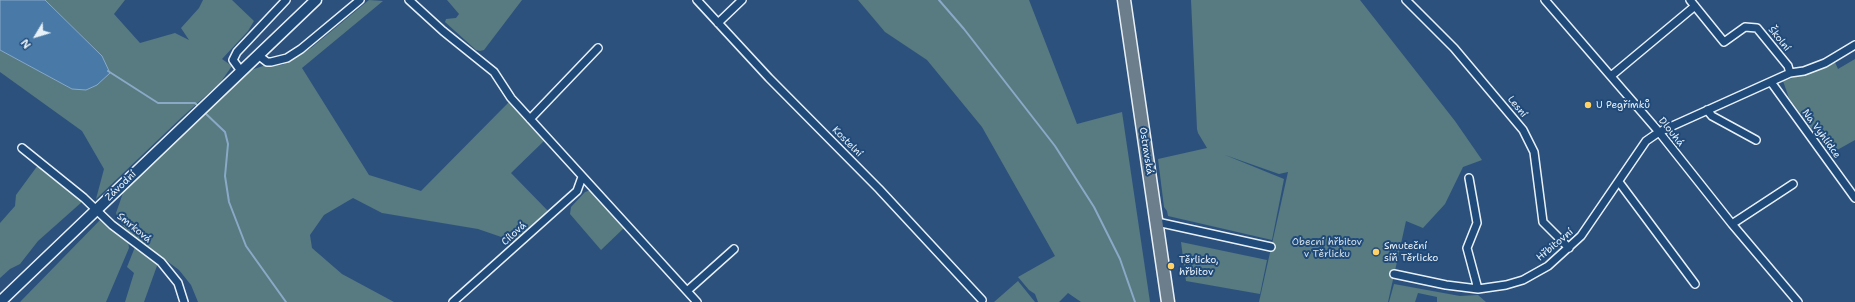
<!DOCTYPE html>
<meta charset="utf-8">
<style>
body{margin:0}
#map{position:relative;width:1855px;height:302px;overflow:hidden;background:#2d517d;font-family:"Shantell Sans",sans-serif}
canvas{display:block}
.north{position:absolute;left:16px;top:16px;width:40px;height:40px;-webkit-text-stroke:3px #1f4a7a;paint-order:stroke;rotate:232deg;font-size:11px;font-weight:700;line-height:16px;text-align:center;color:#e8f1f8}
.north::after{content:'';display:block;margin:auto;width:14px;height:18px;background:#e8f1f8;clip-path:polygon(50% 0,100% 100%,50% 72%,0 100%)}
</style>
<div id="map">
<canvas width="1855" height="302"></canvas>
<div class="north">N</div>
</div>
<script>
const ctx = document.querySelector('canvas').getContext('2d');
ctx.lineJoin = 'round';
function fillPath(path, color) {
  ctx.fillStyle = color;
  ctx.fill(path, 'evenodd');
}
function shape(rows) {
  const path = new Path2D();
  for (const r of rows) {
    path.moveTo(r[0], r[1]);
    for (let i = 2; i < r.length; i += 2) path.lineTo(r[i], r[i + 1]);
  }
  return path;
}
function trace(path, color, width, dash) {
  ctx.strokeStyle = color;
  ctx.lineWidth = width;
  ctx.lineCap = dash ? 'butt' : 'round';
  ctx.setLineDash(dash || []);
  ctx.stroke(path);
}
function drawText(font, color, halo, rows, align = 'center') {
  ctx.font = font + ' "Shantell Sans",sans-serif';
  ctx.lineWidth = 4;
  ctx.setLineDash([]);
  ctx.textBaseline = 'middle';
  ctx.strokeStyle = halo;
  ctx.fillStyle = color;
  for (const [text, x, y, turn = 0] of rows) {
    ctx.save();
    ctx.translate(x, y);
    ctx.rotate((+turn || 0) * Math.PI / 180);
    ctx.textAlign = isNaN(turn) ? turn : align;
    if (halo) ctx.strokeText(text, 0, 0);
    ctx.fillText(text, 0, 0);
    ctx.restore();
  }
}
const green = shape([
 [45,0,125,0,114,14,140,43,175,33,189,40,181,28,199,8,203,0,232,0,254,21,248,31,222,59,232,66,220,83,182,117,96,199,104,169,82,131,0,72,0,50,72,89,102,56],
 [369,0,383,1,302,68,369,175,421,191,509,102,545,140,511,173,549,212,516,242,478,229,382,213,353,198,324,215,310,235,312,248,342,274,394,302,198,302,191,285,179,270,128,232,119,220,116,213,124,190,248,71,263,66,282,65,311,48],
 [447,0,522,0,484,50,480,51,476,50,445,22,446,19,456,18,459,14],
 [858,0,1029,0,1077,124,1122,112,1150,302,1081,302,1068,293,1059,302,1038,302,1035,294,1029,290,1018,277,1055,256,982,127,927,60,885,32],
 [1191,0,1360,0,1455,121,1482,160,1463,167,1445,204,1423,228,1406,221,1388,302,1259,302,1288,172,1279,174,1225,155,1284,179,1272,240,1168,216,1167,211,1164,207,1158,159,1207,148,1198,133,1197,129],
 [1855,59,1855,140,1830,154,1789,98,1783,81,1810,72,1834,60,1838,69],
 [38,165,83,201,38,241,20,264,10,269,0,278,0,223,15,206,16,195],
 [588,191,591,191,625,227,601,250,570,214,571,207,585,192],
 [102,218,128,241,129,248,106,302,20,302],
 [1181,242,1267,260,1260,294,1186,281],
 [135,247,158,263,144,302,125,302,134,273,127,267],
 [1018,281,1035,302,994,302],
 [1394,284,1460,296,1478,295,1486,302,1437,302,1437,297,1418,293,1415,302,1389,302]
]);
const water = shape([
 [0,0,45,0,102,56,110,73,97,85,86,90,72,89,0,50,0,0]
]);
const stream = shape([
 [939,0,964,29,1055,146,1094,207,1120,259,1135,302],
 [108,71,158,103,195,103,199,107],
 [203,111,225,132,228,144,225,176,229,202,246,246,286,302]
]);
const street = shape([
 [409,0,443,31,494,72,511,98,697,302],
 [697,0,769,78,879,189,982,300],
 [1406,0,1454,48,1523,130,1534,152,1543,222,1569,248],
 [1545,0,1659,132,1732,224,1798,302],
 [1690,0,1724,42,1745,27,1757,28,1788,66,1790,73],
 [718,23,742,0],
 [258,55,267,62,271,62,287,58,301,49,360,0],
 [241,71,233,60,237,52,286,0],
 [1611,76,1695,6],
 [1771,82,1855,198],
 [1707,110,1712,116,1756,140],
 [530,119,598,48],
 [22,148,84,198,112,225,161,262,178,283,184,302],
 [1469,178,1477,223,1467,248,1478,289],
 [1619,182,1695,284],
 [1157,222,1271,247],
 [1732,224,1793,184],
 [1394,274,1446,285,1478,289,1506,285,1523,280,1548,266,1581,236,1646,141,1659,132,1790,73,1804,71,1825,63,1855,45],
 [687,291,734,249],
 [453,302,577,191,582,177]
]);
const secondary = shape([
 [0,302,316,0]
]);
const primary = shape([
 [1124,0,1168,302]
]);
const markers = [
 [1588,105,4,"#ffd166"],
 [1376,252,4,"#ffd166"],
 [1171,266,4,"#ffd166"]
];
const streetNames = [
 ["Školní",1779,39,51],
 ["Lesní",1517,107,50],
 ["Dlouhá",1671,132,51],
 ["Na Vyhlídce",1821,134,54],
 ["Kostelní",847,142,45],
 ["Ostravská",1146,151,81],
 ["Závodní",121,186,-44],
 ["Smrková",134,228,39],
 ["Cílová",514,234,-42],
 ["Hřbitovní",1555,245,-40]
];
const poiNames = [
 ["U Pegřímků",1596,105],
 ["Smuteční",1384,246],
 ["síň Těrlicko",1384,258],
 ["Těrlicko,",1179,260],
 ["hřbitov",1179,272]
];
const parkNames = [
 ["Obecní hřbitov",1327,242],
 ["v Těrlicku",1327,254]
];
fillPath(green, '#577b80');
fillPath(water, '#4979a6');
trace(water, '#89a9c7', 1);
trace(stream, '#89a9c7', 2);
trace(street, '#e8f1f8', 10);
trace(secondary, '#e8f1f8', 13);
trace(primary, '#e8f1f8', 15);
trace(street, '#1f4a7a', 7);
trace(secondary, '#1f4a7a', 10);
trace(primary, '#6c7d8c', 12);
for (const [x, y, r, color] of markers) {
  const dot = new Path2D();
  dot.arc(x, y, r, 0, 2 * Math.PI);
  ctx.fillStyle = color;
  ctx.fill(dot);
  trace(dot, '#1f4a7a', 1.5);
}
drawText('10px', '#e8f1f8', '#1f4a7a', streetNames);
drawText('10px', '#e8f1f8', '#1f4a7a', poiNames, 'left');
drawText('10px', '#d2dfe6', '#1f4a7a', parkNames);
</script>
